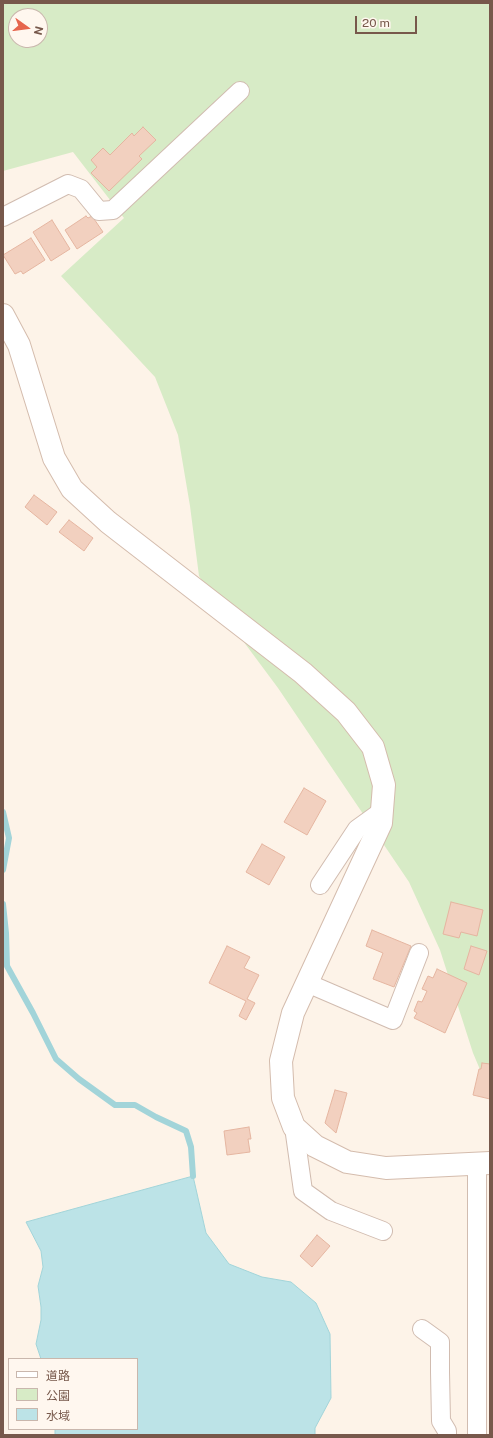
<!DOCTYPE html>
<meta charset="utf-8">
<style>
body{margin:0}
#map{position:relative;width:493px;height:1438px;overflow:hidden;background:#fdf3e8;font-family:"Public Sans","Noto Sans JP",sans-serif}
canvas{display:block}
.frame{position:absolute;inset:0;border:4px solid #77584b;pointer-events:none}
.legend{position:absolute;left:8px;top:1358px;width:130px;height:72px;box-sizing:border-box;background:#fff7ef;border:1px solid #c9b7ad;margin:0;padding:5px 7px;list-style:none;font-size:12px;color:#77584b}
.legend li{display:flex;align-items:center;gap:8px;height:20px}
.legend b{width:20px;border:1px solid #c9b7ad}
.north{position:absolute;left:8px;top:8px;width:40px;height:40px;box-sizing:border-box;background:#fff7ef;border:1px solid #c9b7ad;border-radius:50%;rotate:104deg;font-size:11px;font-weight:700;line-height:16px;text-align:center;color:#77584b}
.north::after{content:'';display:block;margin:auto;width:14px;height:18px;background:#e6654d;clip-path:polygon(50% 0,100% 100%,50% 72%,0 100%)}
.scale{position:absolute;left:355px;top:16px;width:62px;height:18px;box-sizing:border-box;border:2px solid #77584b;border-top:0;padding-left:5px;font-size:12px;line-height:14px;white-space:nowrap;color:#77584b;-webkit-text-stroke:3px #fff7ef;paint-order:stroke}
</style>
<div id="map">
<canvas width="493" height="1438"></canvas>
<div class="frame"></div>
<ul class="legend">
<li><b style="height:5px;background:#fff"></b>道路</li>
<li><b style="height:11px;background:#d7ebc6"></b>公園</li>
<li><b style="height:11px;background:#bce3e7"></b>水域</li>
</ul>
<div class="north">N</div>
<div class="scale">20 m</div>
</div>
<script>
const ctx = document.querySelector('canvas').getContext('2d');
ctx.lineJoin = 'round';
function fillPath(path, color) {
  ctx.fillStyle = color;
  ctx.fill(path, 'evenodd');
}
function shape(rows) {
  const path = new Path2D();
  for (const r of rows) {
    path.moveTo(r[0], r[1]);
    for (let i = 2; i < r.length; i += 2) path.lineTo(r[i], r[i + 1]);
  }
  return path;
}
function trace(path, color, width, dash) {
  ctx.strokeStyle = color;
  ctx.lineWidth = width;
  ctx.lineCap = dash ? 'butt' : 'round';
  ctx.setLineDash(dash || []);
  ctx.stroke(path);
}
const green = shape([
 [3,3,490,3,490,1093,473,1053,440,950,409,882,278,688,226,618,199,576,190,506,178,435,155,377,61,276,124,218,73,152,3,171],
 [16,16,40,16,40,40,16,40]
]);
const water = shape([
 [193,1176,206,1233,229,1264,262,1277,291,1282,316,1303,330,1334,331,1398,315,1428,315,1435,55,1435,55,1429,137,1429,137,1359,41,1359,36,1344,41,1320,41,1307,38,1286,43,1267,41,1251,26,1222,193,1176]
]);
const stream = shape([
 [3,812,9,838,3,870],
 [3,904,6,933,7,966,33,1013,56,1059,79,1079,115,1105,135,1105,156,1117,186,1131,191,1147,193,1176]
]);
const building = shape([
 [143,127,156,140,139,156,142,159,109,191,91,173,97,167,91,160,103,148,110,155,132,133,134,136,143,127],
 [86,216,88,218,92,216,103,232,77,249,65,230,86,216],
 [52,220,70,249,51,261,33,232,52,220],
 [31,238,45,260,23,274,21,271,15,274,3,255,31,238],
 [34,495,57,512,47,525,25,507,34,495],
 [69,520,93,538,84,551,59,532,69,520],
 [304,788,326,801,307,835,284,822,304,788],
 [262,844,285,857,269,885,246,872,262,844],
 [451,902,483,910,477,936,461,932,459,938,443,934,451,902],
 [372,930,411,946,394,987,373,979,383,953,366,946,372,930],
 [227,946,250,957,244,968,259,975,247,999,255,1003,246,1020,239,1016,246,1001,209,983,227,946],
 [471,946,487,951,479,975,464,969,471,946],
 [437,969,467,983,445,1033,414,1018,417,1013,414,1011,418,1001,422,1002,427,991,422,989,428,976,433,978,437,969],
 [482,1063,490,1064,490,1099,473,1095,479,1069,481,1069,482,1063],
 [335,1090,347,1093,336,1133,325,1123,335,1090],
 [249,1127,251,1139,248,1139,250,1152,227,1155,224,1131,249,1127],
 [317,1235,330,1246,312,1267,300,1256,317,1235]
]);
const street = shape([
 [3,217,68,184,81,189,99,211,113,210,240,91],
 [320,885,357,829,382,811],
 [307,983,393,1020,419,953],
 [294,1127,303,1191,331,1211,383,1231],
 [422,1329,440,1342,440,1372,441,1421,447,1431,447,1435],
 [477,1435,477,1162]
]);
const secondary = shape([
 [3,315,19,345,54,458,72,489,108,522,303,673,346,712,373,747,384,785,381,823,293,1013,281,1061,283,1098,294,1127,315,1146,347,1162,386,1168,490,1163]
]);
fillPath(green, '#d7ebc6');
fillPath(water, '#bce3e7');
trace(water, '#a2d4d9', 1);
trace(stream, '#a2d4d9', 6);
fillPath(building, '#f2d0bf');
trace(building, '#e5b5a0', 1);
trace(street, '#d1bcb0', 20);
trace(secondary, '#d4bcad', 24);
trace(street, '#fff', 18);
trace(secondary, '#fff', 22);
</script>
